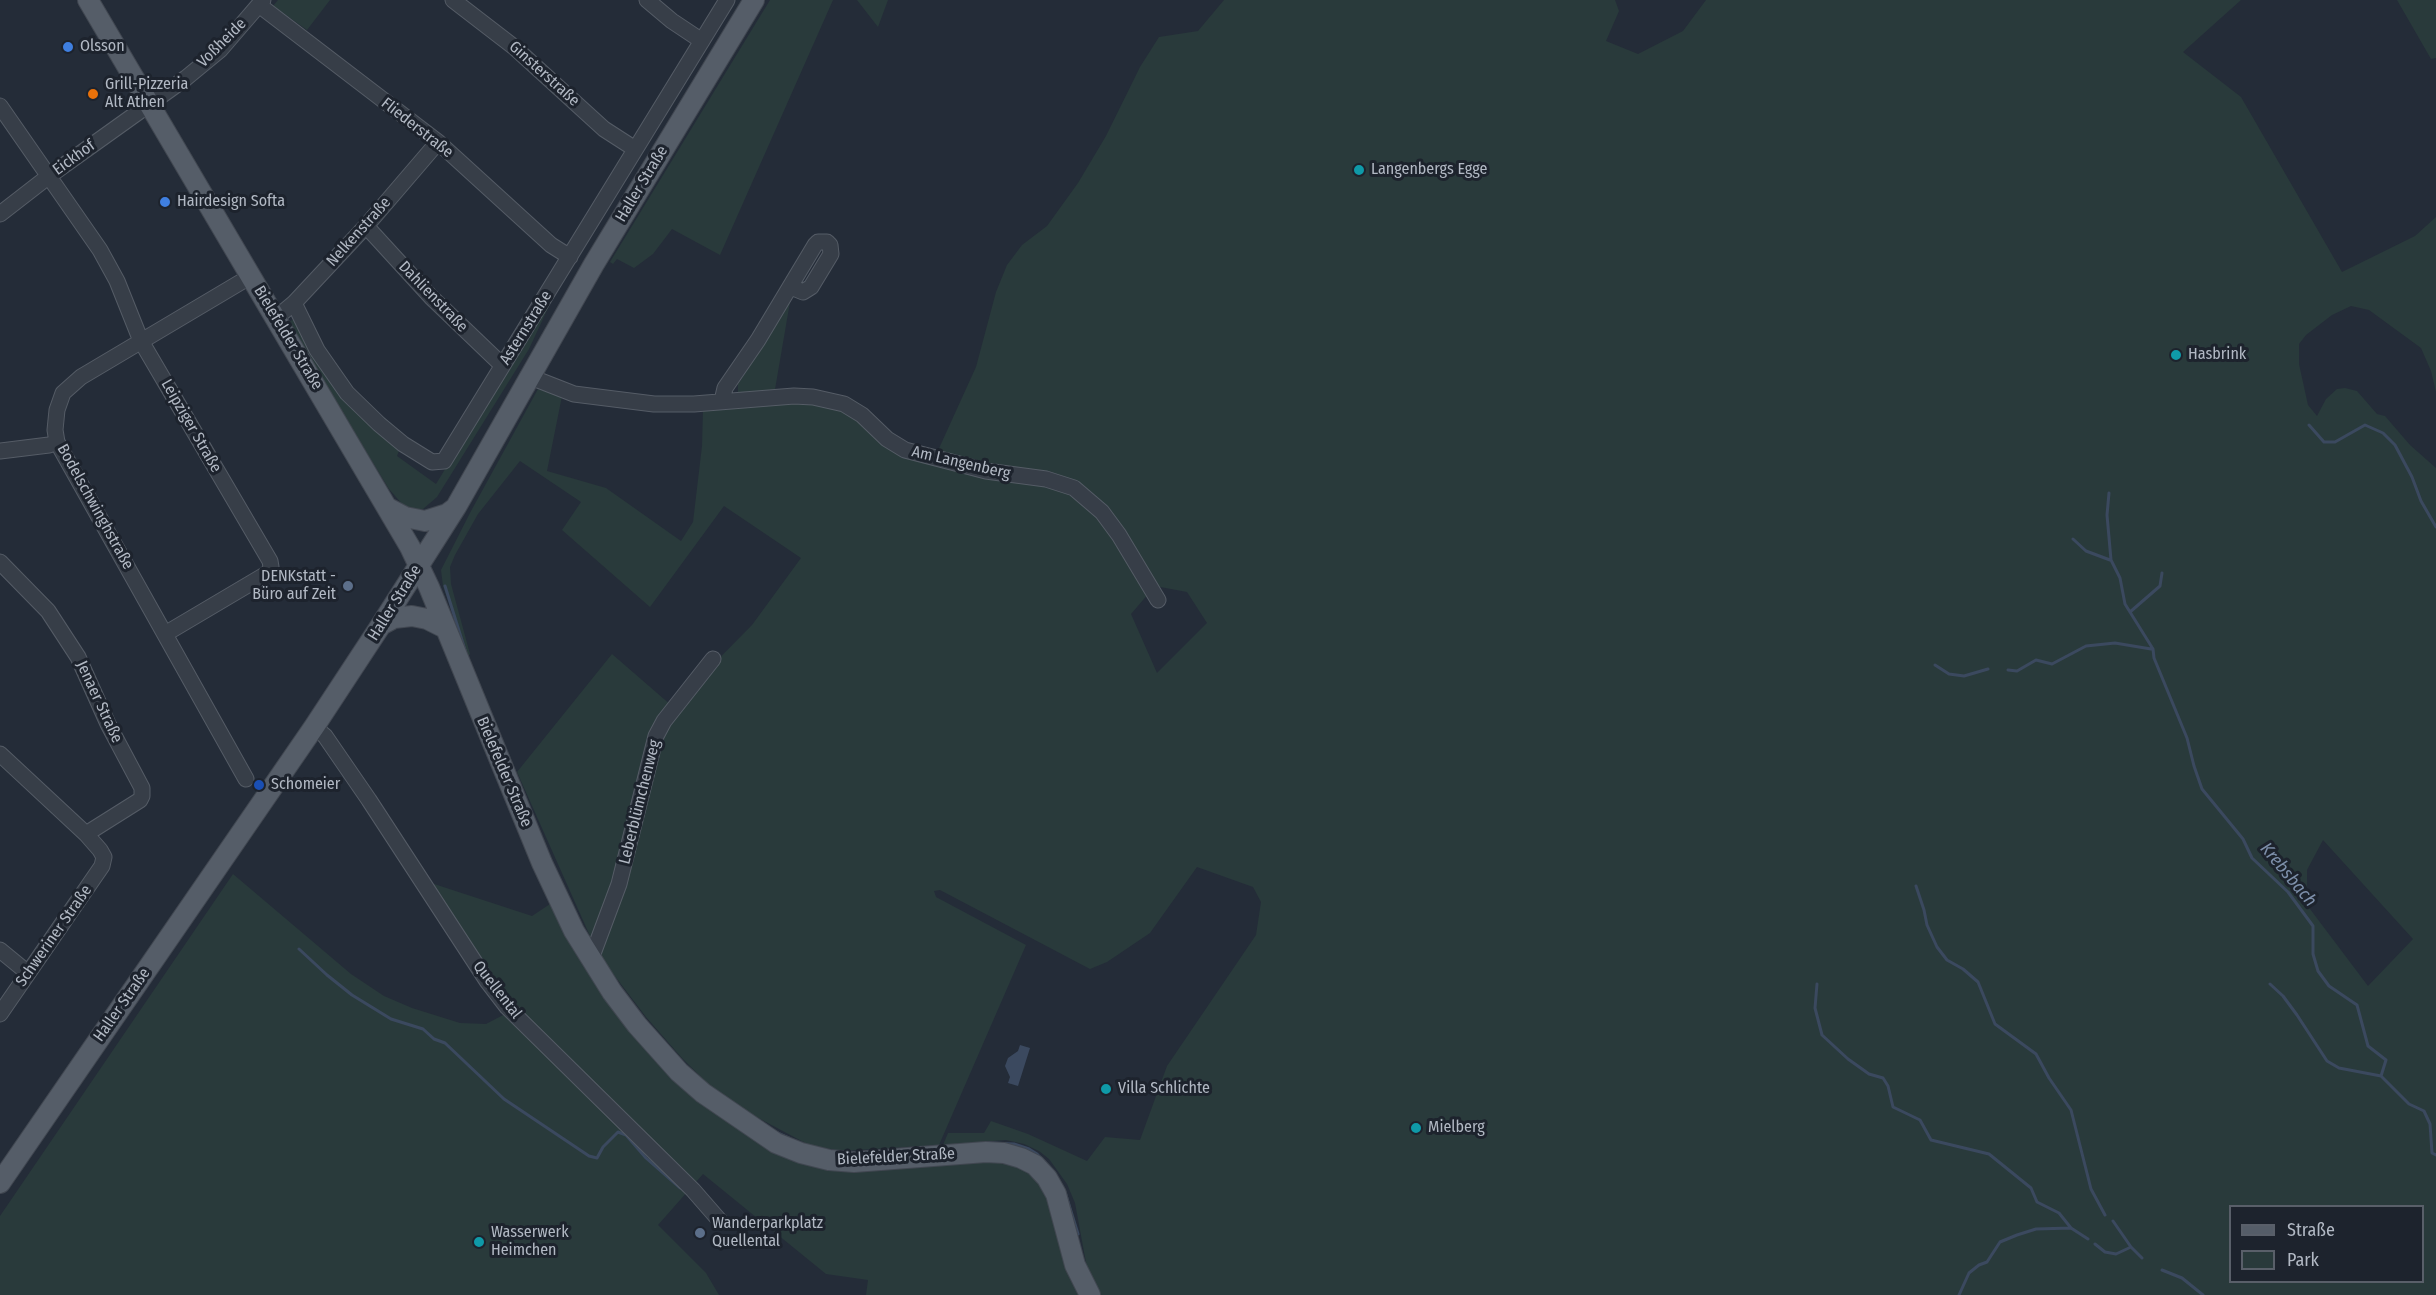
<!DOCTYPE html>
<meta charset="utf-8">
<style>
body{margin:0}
#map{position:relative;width:2436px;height:1295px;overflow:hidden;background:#242c38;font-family:"Fira Sans Condensed",sans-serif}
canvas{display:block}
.legend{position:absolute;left:2229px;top:1205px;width:195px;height:78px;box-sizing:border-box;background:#1d232d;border:2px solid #595f69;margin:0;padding:8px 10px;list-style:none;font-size:18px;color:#b2b9c4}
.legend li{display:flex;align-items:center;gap:12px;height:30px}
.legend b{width:30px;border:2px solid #595f69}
</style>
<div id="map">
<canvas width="2436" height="1295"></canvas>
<ul class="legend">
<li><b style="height:8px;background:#555d68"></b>Straße</li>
<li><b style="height:16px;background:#293a3b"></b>Park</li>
</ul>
</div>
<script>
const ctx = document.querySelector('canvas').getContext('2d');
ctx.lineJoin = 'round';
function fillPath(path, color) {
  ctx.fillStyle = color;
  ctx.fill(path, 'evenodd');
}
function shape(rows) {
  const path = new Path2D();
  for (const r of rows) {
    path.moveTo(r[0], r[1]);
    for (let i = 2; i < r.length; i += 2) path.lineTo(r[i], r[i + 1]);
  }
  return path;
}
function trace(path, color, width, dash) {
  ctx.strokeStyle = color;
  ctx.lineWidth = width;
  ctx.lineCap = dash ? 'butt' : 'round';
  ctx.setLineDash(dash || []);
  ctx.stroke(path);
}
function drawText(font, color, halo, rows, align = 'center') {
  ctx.font = font + ' "Fira Sans Condensed",sans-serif';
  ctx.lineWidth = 6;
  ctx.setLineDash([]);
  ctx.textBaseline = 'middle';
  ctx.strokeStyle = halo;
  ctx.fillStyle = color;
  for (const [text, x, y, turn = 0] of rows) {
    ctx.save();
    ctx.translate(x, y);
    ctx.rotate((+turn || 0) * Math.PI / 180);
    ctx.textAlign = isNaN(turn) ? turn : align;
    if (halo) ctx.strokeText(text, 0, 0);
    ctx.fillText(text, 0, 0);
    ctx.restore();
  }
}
const green = shape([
 [278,0,330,0,307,30,273,6],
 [770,0,833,0,720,255,672,229,653,254,634,268,617,259,613,264,610,262],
 [857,0,888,0,878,27],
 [1224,0,1615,0,1619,11,1606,41,1638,54,1683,31,1706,0,2241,0,2183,52,2241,97,2342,272,2415,236,2436,217,2436,392,2431,371,2421,348,2369,310,2351,306,2332,315,2306,335,2299,344,2299,364,2308,405,2317,416,2326,399,2337,389,2345,388,2357,391,2377,414,2385,416,2410,445,2436,468,2436,1295,1101,1295,1093,1283,1087,1268,1075,1203,1067,1184,1049,1159,1039,1151,1024,1144,1006,1140,943,1145,948,1133,984,1133,991,1121,1028,1134,1087,1161,1105,1137,1140,1140,1167,1066,1256,935,1261,902,1253,887,1197,867,1150,933,1107,962,1090,969,940,890,934,891,936,897,1026,945,939,1145,841,1151,809,1145,734,1105,707,1083,681,1057,646,1017,598,954,517,772,612,654,672,706,752,625,801,558,724,506,650,607,562,530,581,502,520,461,478,514,455,555,450,567,451,584,470,654,468,656,443,586,441,570,471,511,538,389,562,396,547,471,606,488,681,541,693,522,702,446,703,409,738,407,738,384,790,302,773,401,833,405,858,418,894,449,936,455,976,367,996,292,1007,265,1022,245,1047,226,1078,183,1106,136,1140,67,1159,37,1198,31],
 [1155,586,1187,592,1207,623,1157,673,1131,614],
 [2323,840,2413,939,2368,986,2307,905,2307,870],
 [2230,1206,2422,1206,2422,1282,2230,1282],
 [2397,0,2436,0,2436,58,2431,59],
 [563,276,529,349,437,497,423,509,414,510,403,505,389,489,365,450,289,322,294,319,400,448,397,456,436,484],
 [233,874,351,974,384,996,412,1008,460,1023,486,1024,507,1013,428,882,532,916,553,902,632,1027,774,1149,1006,1161,1025,1169,1048,1193,1082,1295,866,1295,868,1280,826,1274,703,1174,658,1225,706,1273,719,1295,0,1295,0,1216]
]);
const water = shape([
 [1020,1045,1030,1048,1018,1086,1008,1083,1010,1077,1005,1066,1008,1058,1018,1051]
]);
const stream = shape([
 [2309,425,2324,442,2335,442,2365,425,2383,433,2395,445,2412,477,2421,501,2436,527],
 [2109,493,2107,515,2111,560,2120,578,2125,604,2153,649,2154,658,2187,738,2194,766,2202,789,2243,839,2252,858,2288,892,2313,926,2313,954,2318,971,2329,986,2357,1005,2368,1046,2386,1060,2381,1076],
 [2073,539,2086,551,2110,560],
 [445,586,465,650],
 [2130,612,2160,586,2162,573],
 [1935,665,1949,674,1964,676,1988,669],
 [2008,670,2017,671,2036,660,2052,664,2086,646,2115,643,2151,649],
 [1916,886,1924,910,1927,925,1937,947,1947,960,1963,969,1978,982,1995,1024,2036,1054,2049,1078,2071,1110,2091,1189,2105,1215],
 [299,949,327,975,352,995,391,1019,423,1029,434,1039,445,1043,504,1099,589,1156,597,1158,603,1147,618,1132,626,1135,646,1158,680,1188],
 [1817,984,1815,1008,1822,1035,1848,1059,1869,1074,1883,1078,1888,1086,1893,1107,1920,1120,1931,1140,1989,1154,2031,1188,2037,1202,2059,1213,2071,1228],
 [2270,984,2283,996,2297,1015,2327,1061,2339,1068,2381,1076,2409,1104,2424,1111,2430,1124,2432,1153,2436,1155],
 [776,1132,789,1138],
 [989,1143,1014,1144,1029,1149,1037,1154,1053,1171],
 [1065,1192,1078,1234],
 [2113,1221,2131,1247,2142,1258],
 [2095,1244,2105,1252,2116,1254,2131,1247],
 [2162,1270,2182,1278,2203,1295],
 [1959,1295,1969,1273,1979,1265,1987,1262,2000,1242,2017,1235,2036,1229,2071,1228,2088,1239]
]);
const minor = shape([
 [453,0,514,47,604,129,635,149],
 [647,0,672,21,702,41],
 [259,5,438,142,551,245,570,257],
 [0,106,100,250,117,281,141,341,270,561,271,567,268,573,165,634],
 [0,214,49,176,186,78,220,50,263,0],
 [366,226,431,297,502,365],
 [294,303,317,350,347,393,379,424,403,444,432,462,444,461,727,0],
 [276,318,294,303,366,226,438,142],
 [528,376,574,394,654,404,694,404,794,396,813,397,844,404,862,415,887,439,905,450,986,471,1046,479,1074,488,1102,512,1119,535,1158,600],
 [722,401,725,388,758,340,815,245,818,242,827,242,830,245,831,254,811,287,803,292,791,287],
 [0,451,49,445,57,442],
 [0,562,48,611,78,657,108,724,142,788,142,796,140,800,86,834],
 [314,727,325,736,369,800,487,981,507,1007,693,1190,720,1221],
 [0,754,86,834,100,850,104,857,102,866,0,1014],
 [246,779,57,442,55,430,57,410,63,393,81,377,251,276],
 [0,950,28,973],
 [589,957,594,951,619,884,656,736,664,721,713,659]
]);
const major = shape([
 [88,0,410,547,429,587,542,863,574,931,612,992,637,1025,679,1072,703,1093,776,1143,801,1153,829,1160,854,1162,986,1152,1004,1153,1021,1158,1035,1165,1047,1178,1056,1194,1075,1265,1090,1295],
 [388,508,405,517,425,521,447,514,455,508],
 [381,625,394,618,412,616,427,619,445,628],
 [0,1183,314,727,381,625,456,507,594,264,754,0]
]);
const markers = [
 [68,47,6,"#3f7fe0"],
 [93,94,6,"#e8710a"],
 [1359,170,6,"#0f9aa8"],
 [165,202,6,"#3f7fe0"],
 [2176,355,6,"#0f9aa8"],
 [348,586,6,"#5c6f8a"],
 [259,785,6,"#1a4fb4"],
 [1106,1089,6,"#0f9aa8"],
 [1416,1128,6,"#0f9aa8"],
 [700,1233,6,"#5c6f8a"],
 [479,1242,6,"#0f9aa8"]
];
const streetNames = [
 ["Voßheide",222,43,-45],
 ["Ginsterstraße",544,74,42],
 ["Fliederstraße",417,128,38],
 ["Eickhof",74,158,-36],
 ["Haller Straße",642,184,-59],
 ["Nelkenstraße",359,232,-48],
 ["Dahlienstraße",433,297,46],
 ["Asternstraße",526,328,-58],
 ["Bielefelder Straße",288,338,59],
 ["Leipziger Straße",191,426,60],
 ["Am Langenberg",961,463,13],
 ["Bodelschwinghstraße",95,507,61],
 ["Haller Straße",395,603,-58],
 ["Jenaer Straße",99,702,65],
 ["Bielefelder Straße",504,772,67],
 ["Leberblümchenweg",640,802,-76],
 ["Schweriner Straße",54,936,-55],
 ["Quellental",497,990,52],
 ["Haller Straße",122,1005,-55],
 ["Bielefelder Straße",896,1157,-3]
];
const poiNames = [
 ["Olsson",80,47],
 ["Grill-Pizzeria",105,85],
 ["Alt Athen",105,103],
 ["Langenbergs Egge",1371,170],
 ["Hairdesign Softa",177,202],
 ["Hasbrink",2188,355],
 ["DENKstatt -",336,577,"right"],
 ["Büro auf Zeit",336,595,"right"],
 ["Schomeier",271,785],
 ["Villa Schlichte",1118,1089],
 ["Mielberg",1428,1128],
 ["Wanderparkplatz",712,1224],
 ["Quellental",712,1242],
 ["Wasserwerk",491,1233],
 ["Heimchen",491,1251]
];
const waterNames = [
 ["Krebsbach",2288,875,50]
];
fillPath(green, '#293a3b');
fillPath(water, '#3b495f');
trace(stream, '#3b495f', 3);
trace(minor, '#555c66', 17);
trace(major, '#414751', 22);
trace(minor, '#373e48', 15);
trace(major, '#555d68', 20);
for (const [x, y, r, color] of markers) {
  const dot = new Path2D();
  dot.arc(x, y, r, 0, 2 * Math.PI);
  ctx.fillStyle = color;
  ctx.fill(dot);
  trace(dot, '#1d232d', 2);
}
drawText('16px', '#b2b9c4', '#1d232d', streetNames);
drawText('16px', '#b2b9c4', '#1d232d', poiNames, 'left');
drawText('italic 18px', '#7d8faa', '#1d232d', waterNames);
</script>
